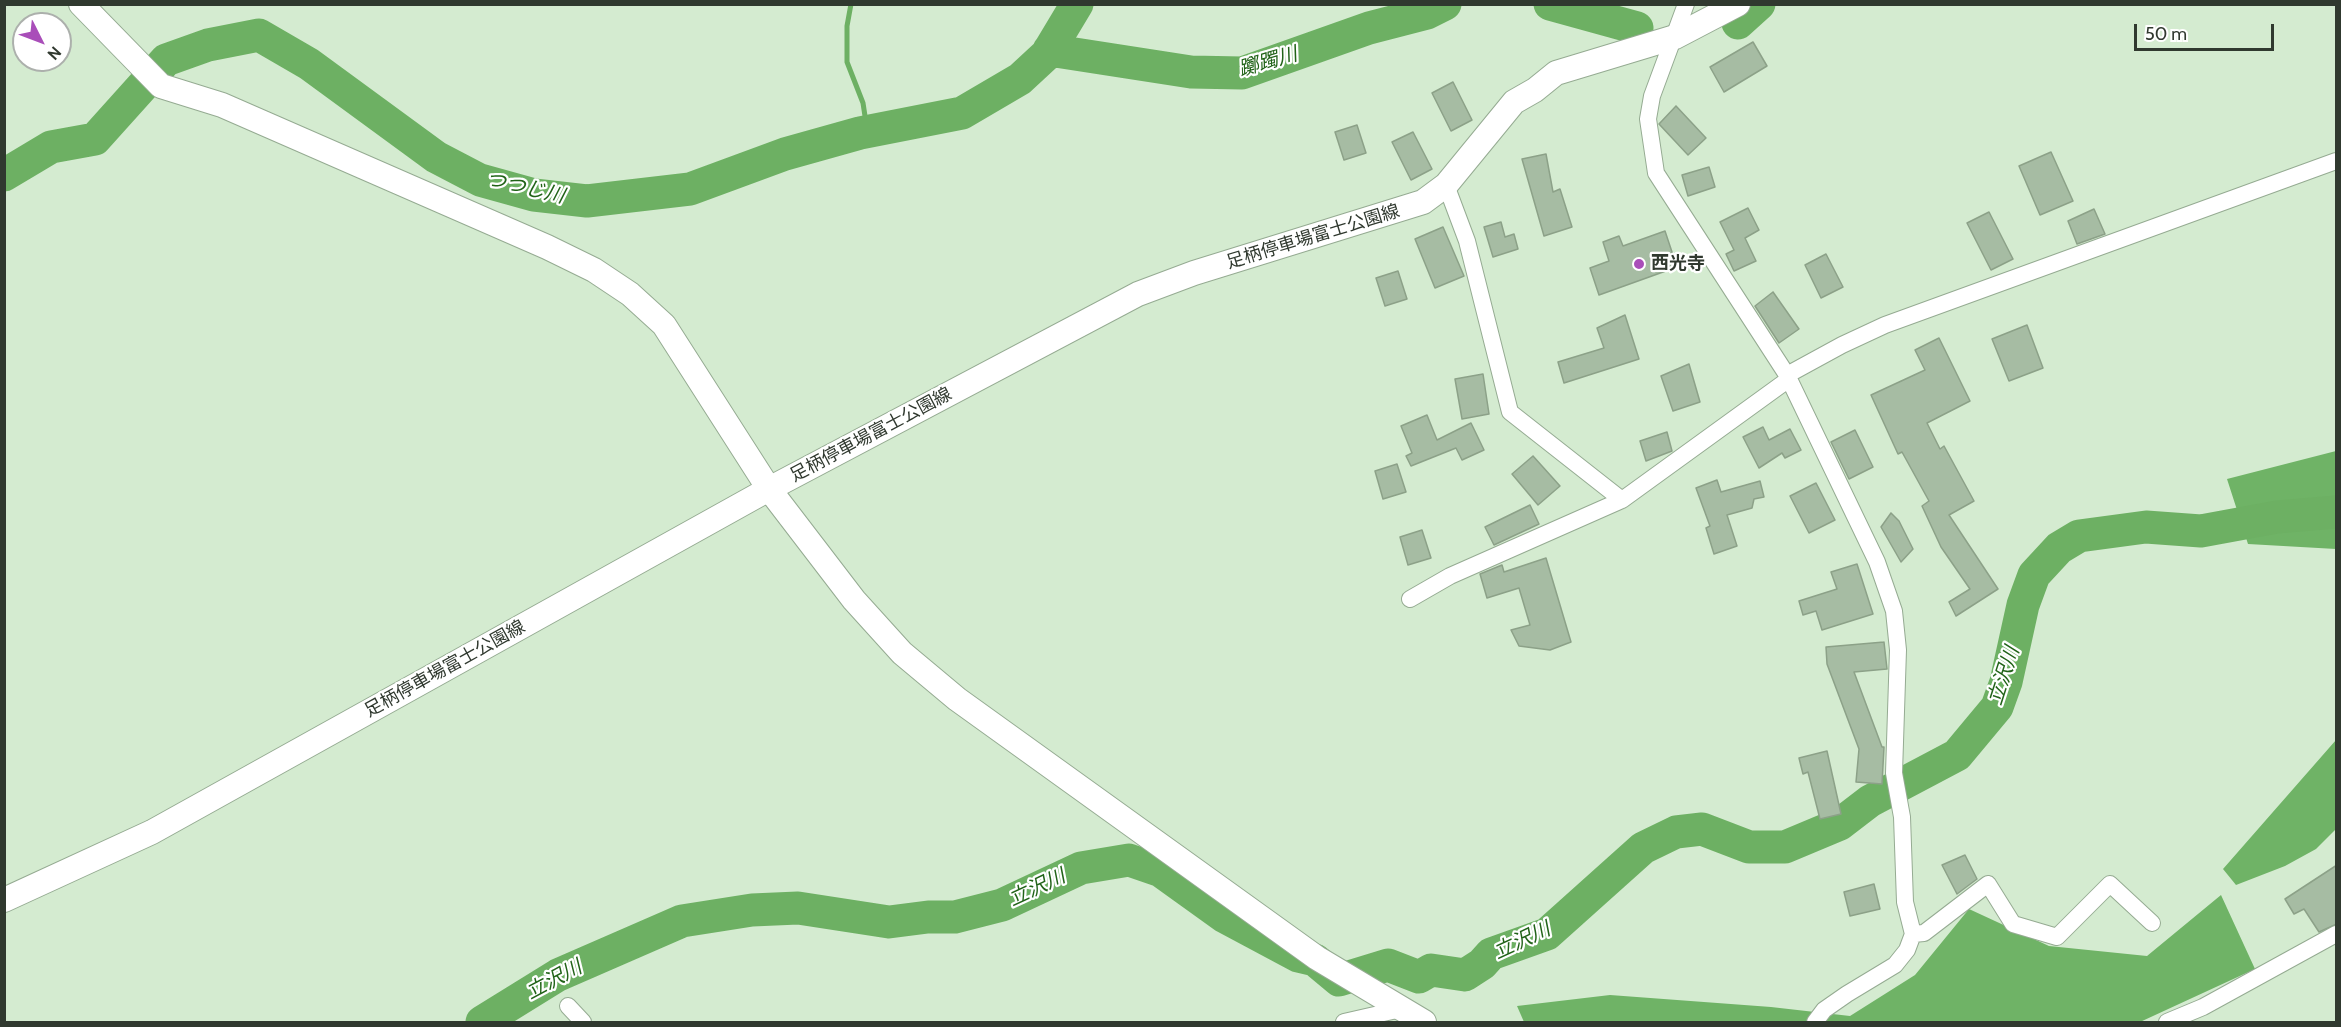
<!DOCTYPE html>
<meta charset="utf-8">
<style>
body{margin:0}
#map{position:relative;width:2341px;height:1027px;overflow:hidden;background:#d4ebd0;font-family:Cabin,sans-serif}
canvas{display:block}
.frame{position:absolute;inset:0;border:6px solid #30392f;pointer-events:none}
.north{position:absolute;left:12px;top:12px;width:60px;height:60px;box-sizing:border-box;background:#fff;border:2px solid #acb0ac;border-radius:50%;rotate:132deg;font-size:16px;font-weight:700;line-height:24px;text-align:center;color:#30392f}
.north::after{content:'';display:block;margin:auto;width:21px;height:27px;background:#a94eb9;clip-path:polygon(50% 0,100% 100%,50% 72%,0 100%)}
.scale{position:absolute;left:2134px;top:24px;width:140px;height:27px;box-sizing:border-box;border:3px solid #30392f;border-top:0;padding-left:8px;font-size:18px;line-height:21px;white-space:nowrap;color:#30392f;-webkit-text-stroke:4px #fff;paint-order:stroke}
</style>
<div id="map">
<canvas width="2341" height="1027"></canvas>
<div class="frame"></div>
<div class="north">N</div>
<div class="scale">50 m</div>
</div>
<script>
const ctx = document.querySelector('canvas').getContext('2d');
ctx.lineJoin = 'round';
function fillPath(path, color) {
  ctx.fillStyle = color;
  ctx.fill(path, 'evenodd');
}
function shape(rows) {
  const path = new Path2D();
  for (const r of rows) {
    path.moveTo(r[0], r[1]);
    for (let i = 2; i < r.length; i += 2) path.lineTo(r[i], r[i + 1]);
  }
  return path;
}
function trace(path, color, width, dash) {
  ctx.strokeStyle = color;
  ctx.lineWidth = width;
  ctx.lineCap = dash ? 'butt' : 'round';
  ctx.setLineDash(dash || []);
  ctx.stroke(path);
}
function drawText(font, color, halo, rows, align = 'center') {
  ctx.font = font + ' Cabin,"Noto Sans JP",sans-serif';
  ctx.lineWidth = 4.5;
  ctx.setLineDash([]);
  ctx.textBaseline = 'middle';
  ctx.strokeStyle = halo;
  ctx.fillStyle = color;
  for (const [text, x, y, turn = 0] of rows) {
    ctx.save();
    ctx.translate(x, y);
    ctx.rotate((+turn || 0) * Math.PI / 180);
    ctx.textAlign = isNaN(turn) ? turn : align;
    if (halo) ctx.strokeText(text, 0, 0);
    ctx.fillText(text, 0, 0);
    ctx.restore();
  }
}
const forest = shape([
 [2336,451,2336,549,2248,544,2227,479],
 [2336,740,2336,829,2316,849,2285,866,2236,885,2223,869],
 [2221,895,2255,969,2140,1022,1524,1022,1517,1006,1610,995,1771,1007,1850,1016,1915,975,1969,909,2049,946,2147,956]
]);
const stream = shape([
 [851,4,847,26,847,62,863,103,865,116,860,133]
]);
const river = shape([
 [1550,4,1637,28],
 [1738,23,1759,4],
 [1049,50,1191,72,1242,73,1369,28,1427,13,1445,4],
 [4,175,51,147,95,139,166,60,208,45,259,35,309,64,436,157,480,180,534,195,587,201,690,189,785,154,860,133,962,113,1020,79,1047,54,1077,4],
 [482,1022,558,975,682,921,752,910,798,908,889,922,928,917,955,917,1002,905,1081,868,1129,860,1161,871,1225,917,1298,956,1315,960,1339,980,1388,965,1419,977,1431,970,1465,975,1482,964,1491,954,1547,934,1643,848,1676,832,1702,829,1749,847,1785,847,1840,824,1870,801,1957,755,1997,707,2006,682,2023,605,2034,575,2059,548,2079,536,2146,527,2201,531,2277,517,2336,512]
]);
const building = shape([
 [1753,42,1767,66,1724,92,1710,67,1753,42],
 [1453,82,1472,120,1451,131,1432,93,1453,82],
 [1676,106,1706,138,1688,155,1659,124,1676,106],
 [1357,125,1366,153,1344,160,1335,132,1357,125],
 [1413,132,1432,169,1411,180,1392,142,1413,132],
 [2051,152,2073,201,2040,215,2019,166,2051,152],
 [1546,154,1553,192,1560,189,1572,227,1544,236,1522,159,1546,154],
 [1709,167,1715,187,1688,196,1682,175,1709,167],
 [1748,208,1759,230,1745,238,1756,261,1734,271,1726,254,1734,250,1720,222,1748,208],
 [2094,209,2105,234,2077,244,2068,221,2094,209],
 [1989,212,2013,259,1991,270,1967,223,1989,212],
 [1501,222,1505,237,1514,234,1518,249,1493,257,1484,227,1501,222],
 [1443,227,1464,276,1435,288,1415,239,1443,227],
 [1665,231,1677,267,1599,295,1590,268,1609,261,1603,242,1619,236,1623,246,1665,231],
 [1826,254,1843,287,1821,298,1805,265,1826,254],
 [1398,271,1407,299,1385,306,1376,278,1398,271],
 [1773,292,1799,329,1779,343,1755,306,1773,292],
 [1625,315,1639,359,1564,383,1558,362,1604,348,1597,328,1625,315],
 [2027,325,2043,368,2009,381,1992,339,2027,325],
 [1939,338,1970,401,1927,423,1940,449,1944,446,1974,501,1949,515,1998,589,1956,616,1949,602,1970,589,1941,547,1922,506,1929,501,1902,452,1898,454,1871,395,1925,370,1915,350,1939,338],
 [1689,364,1700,402,1673,411,1661,376,1689,364],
 [1483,374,1489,414,1462,419,1455,379,1483,374],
 [1427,415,1437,440,1471,423,1484,450,1462,460,1456,448,1411,466,1406,456,1412,453,1401,426,1427,415],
 [1763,427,1769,440,1790,429,1801,450,1785,458,1782,453,1759,468,1743,437,1763,427],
 [1855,430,1873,467,1849,479,1831,442,1855,430],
 [1667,432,1672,451,1646,461,1640,441,1667,432],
 [1533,456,1560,486,1538,505,1512,474,1533,456],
 [1397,464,1406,492,1383,499,1375,471,1397,464],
 [1717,480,1721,492,1760,481,1764,497,1754,499,1752,508,1727,515,1737,546,1714,554,1706,528,1710,526,1696,488,1717,480],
 [1816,483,1835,520,1809,533,1790,496,1816,483],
 [1530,505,1539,524,1494,545,1485,527,1530,505],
 [1891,513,1899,521,1913,549,1901,562,1881,527,1891,513],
 [1422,530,1431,558,1408,565,1400,537,1422,530],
 [1546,558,1571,642,1550,650,1519,646,1511,630,1530,625,1519,588,1487,598,1480,574,1502,565,1504,572,1546,558],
 [1857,564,1873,614,1822,630,1816,611,1803,615,1799,601,1837,589,1831,572,1857,564],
 [1884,642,1887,669,1854,672,1882,747,1884,747,1882,784,1856,782,1859,749,1827,664,1826,647,1884,642],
 [1827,751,1841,814,1820,819,1808,772,1803,774,1799,758,1827,751],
 [1965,855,1977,879,1957,894,1942,865,1965,855],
 [2337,865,2337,924,2319,932,2304,909,2294,914,2285,899,2337,865],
 [1874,884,1880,909,1850,916,1844,892,1874,884]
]);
const street = shape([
 [1686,4,1652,96,1648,119,1656,173,1787,375],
 [1446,185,1467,241,1510,412,1622,500,1789,379,1787,375,1842,345,1885,325,2336,161],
 [1789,379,1877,562,1894,611,1898,650,1894,773,1902,817,1905,902,1913,934,1907,950,1895,965,1847,994,1824,1010,1815,1022],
 [1410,599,1450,576,1622,500],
 [1913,934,1924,933,1988,884,2013,924,2057,937,2110,884,2152,923],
 [568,1006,583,1022],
 [1344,1022,1401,1009],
 [2167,1022,2203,1007,2336,934]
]);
const secondary = shape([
 [81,4,161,86,222,105,547,247,594,270,630,294,664,325,769,489,854,600,902,653,957,699,1317,958,1424,1022],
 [4,900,152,832,769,489,1138,294,1194,273,1423,202,1446,185,1514,102,1535,90,1556,73,1675,37,1738,4]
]);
const markers = [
 [1639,264,6,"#a94eb9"]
];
const streetNames = [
 ["足柄停車場富士公園線",1313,237,-17],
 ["足柄停車場富士公園線",871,435,-28],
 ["足柄停車場富士公園線",445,669,-29]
];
const poiNames = [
 ["西光寺",1651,264]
];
const waterNames = [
 ["躑躅川",1268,62,-16],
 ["つつじ川",525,188,13],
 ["立沢川",2004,676,-72],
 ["立沢川",1037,888,-25],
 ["立沢川",1522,941,-25],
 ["立沢川",554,980,-28]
];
fillPath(forest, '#6fb366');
trace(stream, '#6db063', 5);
trace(river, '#6db063', 33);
fillPath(building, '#a6bca3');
trace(building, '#8ca188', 1.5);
trace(street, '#95ab92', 18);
trace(secondary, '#95ab92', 26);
trace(street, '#fff', 16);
trace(secondary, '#fff', 24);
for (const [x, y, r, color] of markers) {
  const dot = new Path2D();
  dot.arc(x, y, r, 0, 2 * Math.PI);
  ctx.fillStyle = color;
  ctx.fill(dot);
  trace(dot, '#fff', 2);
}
drawText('18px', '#30392f', '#fff', streetNames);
drawText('bold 18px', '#30392f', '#fff', poiNames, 'left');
drawText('italic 20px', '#216318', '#fff', waterNames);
</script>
